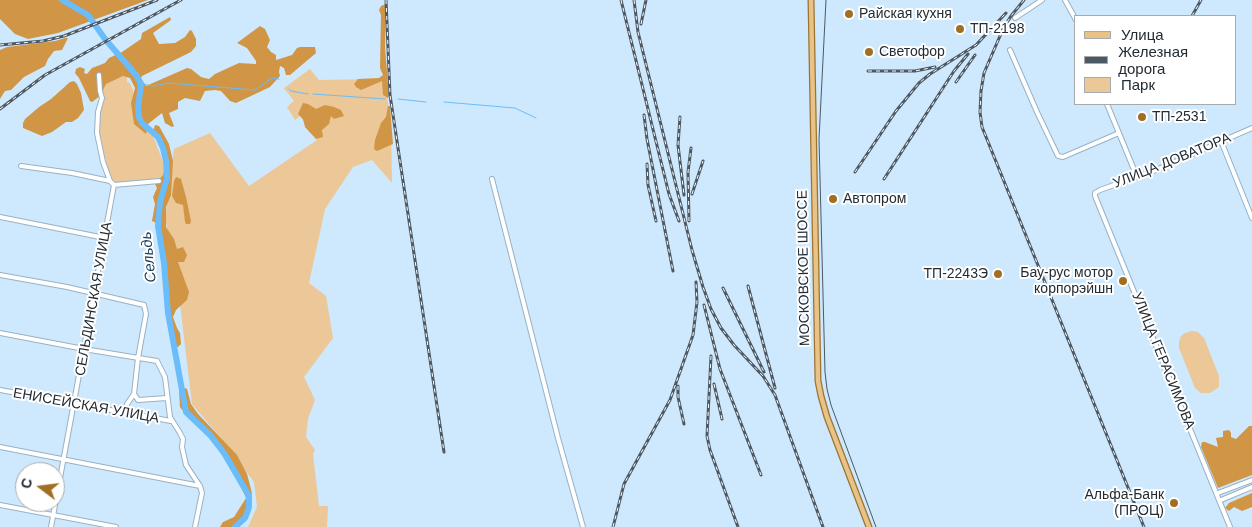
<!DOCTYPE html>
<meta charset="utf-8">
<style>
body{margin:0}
#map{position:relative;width:1252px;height:527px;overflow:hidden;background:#cee8fd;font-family:Arial,sans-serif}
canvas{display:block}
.legend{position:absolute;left:1074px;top:15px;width:162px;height:90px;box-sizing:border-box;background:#fff;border:1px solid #a7abae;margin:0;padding:6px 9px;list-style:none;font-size:15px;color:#232c34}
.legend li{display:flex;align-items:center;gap:10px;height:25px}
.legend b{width:25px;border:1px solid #a7abae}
.north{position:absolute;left:15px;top:462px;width:50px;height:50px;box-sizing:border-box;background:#fff;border:1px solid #a7abae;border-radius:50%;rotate:285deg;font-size:14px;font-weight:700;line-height:20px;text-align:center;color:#232c34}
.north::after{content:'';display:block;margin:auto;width:18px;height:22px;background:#a16f24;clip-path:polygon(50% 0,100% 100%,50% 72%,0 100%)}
</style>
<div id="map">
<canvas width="1252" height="527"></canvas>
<ul class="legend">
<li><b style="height:6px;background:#e9c285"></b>Улица</li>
<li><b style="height:6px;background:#4c5964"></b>Железная дорога</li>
<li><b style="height:14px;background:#ecc797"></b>Парк</li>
</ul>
<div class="north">С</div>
</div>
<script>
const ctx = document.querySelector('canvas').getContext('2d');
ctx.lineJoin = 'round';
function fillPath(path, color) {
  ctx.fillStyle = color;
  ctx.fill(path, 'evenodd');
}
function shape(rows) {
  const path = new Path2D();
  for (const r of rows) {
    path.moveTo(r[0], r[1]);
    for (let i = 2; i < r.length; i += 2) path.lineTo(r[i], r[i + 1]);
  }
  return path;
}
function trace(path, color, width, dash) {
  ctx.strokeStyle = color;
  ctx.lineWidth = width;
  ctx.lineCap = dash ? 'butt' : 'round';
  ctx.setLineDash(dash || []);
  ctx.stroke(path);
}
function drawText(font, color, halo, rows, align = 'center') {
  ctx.font = font + ' Arial,sans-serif';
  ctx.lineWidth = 4;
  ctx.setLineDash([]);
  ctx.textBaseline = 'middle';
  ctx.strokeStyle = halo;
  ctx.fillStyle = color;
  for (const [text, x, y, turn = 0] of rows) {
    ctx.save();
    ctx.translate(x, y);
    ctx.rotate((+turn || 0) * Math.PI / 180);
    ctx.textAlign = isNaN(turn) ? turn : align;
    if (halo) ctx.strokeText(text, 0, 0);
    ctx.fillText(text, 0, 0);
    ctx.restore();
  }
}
const green = shape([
 [310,69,319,80,385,79,391,126,392,183,372,160,353,167,325,209,309,283,326,296,333,338,304,377,315,400,308,419,306,437,315,450,313,454,319,506,328,506,327,527,248,527,257,507,254,482,220,437,192,404,175,263,165,219,174,149,210,133,249,186,317,140,300,116,295,120,287,107,294,101,284,88],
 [124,76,127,77,127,82,130,83,133,90,136,120,152,133,163,162,164,176,159,180,116,183,111,180,99,134,99,113,103,104,104,98,100,84],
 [1192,331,1198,332,1204,338,1219,376,1219,387,1210,393,1201,393,1195,388,1179,348,1179,342,1181,336,1185,333]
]);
const forest = shape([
 [0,0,148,0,58,33,28,39,15,34,0,19],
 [386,4,385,47,389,96,388,98,383,95,382,81,361,90,356,87,354,84,358,79,379,78,383,75,380,68,381,15,379,10,381,6],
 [170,17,171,20,153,33,159,44,175,43,185,37,190,30,192,31,196,39,196,46,191,52,142,76,141,78,146,86,187,68,191,69,201,77,209,79,215,74,239,63,256,64,256,61,247,48,237,43,260,26,265,29,270,40,267,47,271,52,276,55,276,60,292,55,297,48,300,47,315,47,316,53,290,75,286,75,284,68,280,66,279,72,280,76,270,87,236,103,230,101,221,91,215,90,205,91,200,101,185,98,178,102,178,109,169,113,174,126,172,127,165,123,162,113,148,124,146,134,134,124,131,103,135,88,130,78,123,76,106,84,100,96,92,102,90,101,79,78,75,73,76,69,80,67,85,69,84,73,87,74,92,68,105,63,109,58,122,52,141,39,142,33],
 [65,38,68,38,62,50,54,51,48,59,45,66,24,77,11,90,5,91,0,99,0,50,7,47,55,41],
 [74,81,77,84,81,93,84,110,78,118,72,122,66,122,52,132,42,136,23,128,23,123,25,119,39,107,51,99,70,82],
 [303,103,308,104,316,109,325,105,334,107,341,110,344,116,334,119,331,116,329,124,322,130,323,137,316,139,305,127,303,119,298,114],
 [388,106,390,106,393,144,377,151,374,149,375,140,381,123,386,117],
 [155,125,159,126,169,144,173,161,171,195,166,207,166,227,174,239,177,249,183,247,187,255,184,262,178,262,189,292,187,300,176,310,173,317,177,328,180,333,181,344,178,347,173,344,168,313,164,263,158,226,156,223,152,221,155,204,153,197,157,188,155,184,163,175,166,161,163,148,158,138,153,131],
 [176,177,181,179,186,197,191,221,190,224,186,224,185,222,183,205,176,203,172,196,174,181],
 [185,388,187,389,191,404,198,414,237,455,247,474,252,493,239,527,220,527,223,522,234,517,246,498,238,480,218,449,198,421,183,411,180,407,179,390],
 [1249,426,1252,426,1252,475,1218,488,1201,447,1202,442,1205,442,1218,447,1216,438,1223,437,1223,431,1229,430,1231,433,1231,437,1236,439],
 [1252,493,1252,507,1242,511,1234,507,1229,511,1225,508,1229,503]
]);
const stream = shape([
 [141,84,153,86,168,83,255,90,272,78,279,79],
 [289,89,291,91,308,94],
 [313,94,385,99],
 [398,99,426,102],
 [444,102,515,108,536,118]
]);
const river = shape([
 [62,0,88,15,105,39,136,75,141,84,138,108,139,117,142,123,158,137,163,148,166,161,167,178,160,202,158,226,164,263,168,313,186,412,210,435,224,453,249,496,249,507,247,513,245,518,235,527]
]);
const minor = shape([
 [1065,0,1076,20],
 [1015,18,1042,0],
 [1010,50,1037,112,1058,156,1063,157,1119,133],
 [1107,104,1137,177],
 [1221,141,1252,218],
 [21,166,72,173,110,181],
 [492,179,558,438,583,527],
 [114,185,159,181],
 [0,217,105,238],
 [0,275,67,287,144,305,146,314,138,358,134,394,138,400,167,398],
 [0,333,84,349,157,361,165,377,170,417,180,433,183,439,182,447,186,465,200,486,202,493,195,527],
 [0,390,171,421],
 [125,413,127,404,134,394],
 [0,447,200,486],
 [1218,493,1252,480],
 [1221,500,1252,487],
 [0,505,116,527],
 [51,527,114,185,110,181,103,162,97,133,98,112,102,98,100,91,99,75],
 [1230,527,1095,196,1095,193,1100,190,1156,170,1252,128]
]);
const major = shape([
 [811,0,818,381,821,396,827,417,869,527]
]);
const tram = shape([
 [826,0,819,139,825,372,827,389,831,405,876,527]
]);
const rail = shape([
 [386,0,390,95,444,452],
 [621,0,669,194,679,221],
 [634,0,638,32,692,250,703,287,711,309,721,328,734,345,763,376,775,395,823,527],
 [1024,0,1011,16,1003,29,984,73,981,91,980,112,982,127,1144,527],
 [1192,16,1201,0],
 [641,24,646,0],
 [0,45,43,41,64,36,157,0],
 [868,71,915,71,935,67],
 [956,82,975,55],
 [0,109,45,75,181,0],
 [644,115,647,139,673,271],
 [680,117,678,145,684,195],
 [647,164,648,185,656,221],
 [855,172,896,111,919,83,930,74,976,45,1006,13],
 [884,179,954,71,968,54],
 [692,194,703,161],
 [689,221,688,172,691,148],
 [748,286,775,388],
 [723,288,764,372],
 [704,305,720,369,761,475],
 [711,356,707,436,710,450,738,527],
 [714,384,722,419],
 [678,386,678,397,684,424],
 [613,527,624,484,670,400,693,335,697,302,696,282]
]);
const markers = [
 [849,14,5,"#a16f24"],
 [960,29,5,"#a16f24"],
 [869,52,5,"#a16f24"],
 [1142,117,5,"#a16f24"],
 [833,199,5,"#a16f24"],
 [998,274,5,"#a16f24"],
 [1123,281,5,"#a16f24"],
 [1174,503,5,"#a16f24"]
];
const poiNames = [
 ["Райская кухня",859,14],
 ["ТП-2198",970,29],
 ["Светофор",879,52],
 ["ТП-2531",1152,117],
 ["Автопром",843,199],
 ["Бау-рус мотор",1113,273,"right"],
 ["корпорэйшн",1113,289,"right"],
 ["ТП-2243Э",988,274,"right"],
 ["Альфа-Банк",1164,495,"right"],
 ["(ПРОЦ)",1164,511,"right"]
];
const streetNames = [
 ["УЛИЦА ДОВАТОРА",1172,161,-22],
 ["МОСКОВСКОЕ ШОССЕ",804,268,-91],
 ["СЕЛЬДИНСКАЯ УЛИЦА",94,299,-80],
 ["УЛИЦА ГЕРАСИМОВА",1163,361,68],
 ["ЕНИСЕЙСКАЯ УЛИЦА",86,406,10]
];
const waterNames = [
 ["Сельдь",149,257,-96]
];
fillPath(green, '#ecc797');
fillPath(forest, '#d09645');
trace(stream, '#6bbcfa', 1);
trace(river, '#6bbcfa', 6);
trace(minor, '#98b1c5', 6);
trace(major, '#9b7333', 7);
trace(minor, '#fff', 4);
trace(major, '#e9c285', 4.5);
trace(tram, '#4c5964', 1);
trace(rail, '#4c5964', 3);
trace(rail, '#fff', 1, [4]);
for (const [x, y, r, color] of markers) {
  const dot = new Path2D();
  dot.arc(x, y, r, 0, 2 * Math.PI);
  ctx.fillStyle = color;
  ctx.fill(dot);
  trace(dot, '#fff', 2);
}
drawText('14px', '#232c34', '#fff', poiNames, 'left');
drawText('14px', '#232c34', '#fff', streetNames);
drawText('italic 15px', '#1e405a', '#fff', waterNames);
</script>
